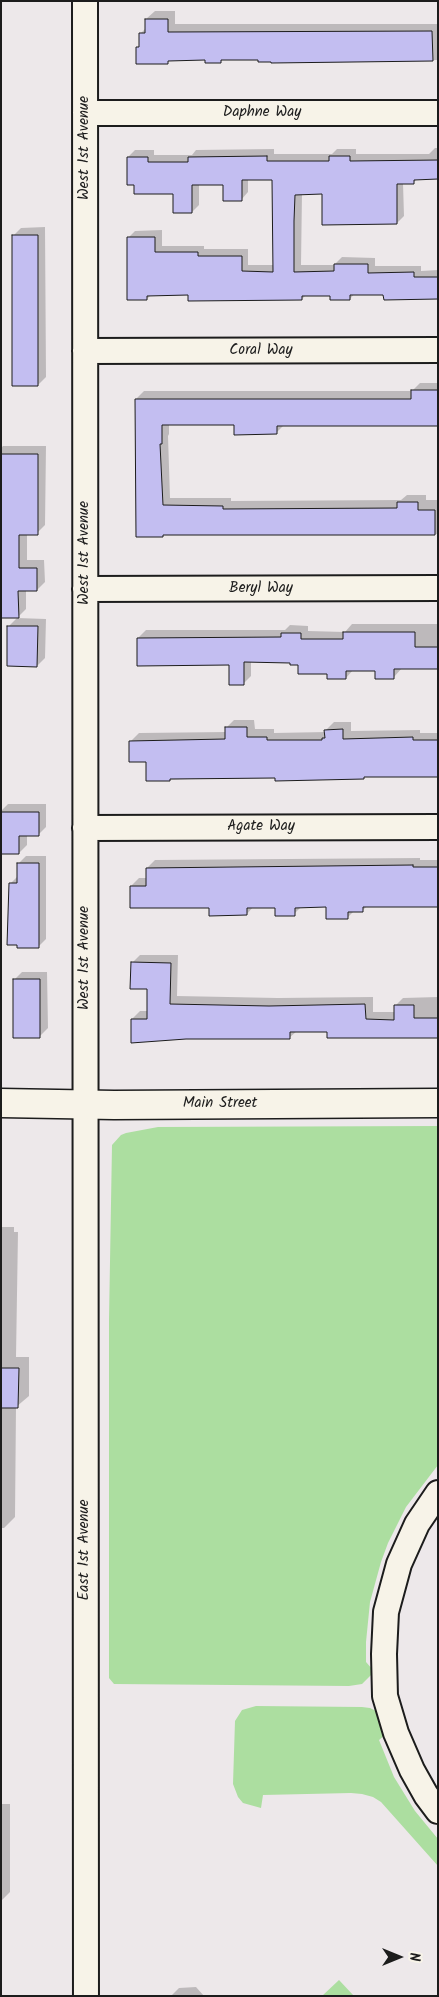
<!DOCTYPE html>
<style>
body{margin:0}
#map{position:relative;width:439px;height:1997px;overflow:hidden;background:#ede8ea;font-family:Kalam,sans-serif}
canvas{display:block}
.frame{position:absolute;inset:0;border:2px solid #1c1c1c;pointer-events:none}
.north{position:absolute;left:374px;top:1932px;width:50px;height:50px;-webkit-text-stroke:4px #f7f3e8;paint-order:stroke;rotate:90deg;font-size:14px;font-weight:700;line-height:20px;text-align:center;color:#1c1c1c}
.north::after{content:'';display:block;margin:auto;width:18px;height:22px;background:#1c1c1c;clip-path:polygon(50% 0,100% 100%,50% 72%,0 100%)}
</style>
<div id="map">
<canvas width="439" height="1997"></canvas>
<div class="frame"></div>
<div class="north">N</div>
</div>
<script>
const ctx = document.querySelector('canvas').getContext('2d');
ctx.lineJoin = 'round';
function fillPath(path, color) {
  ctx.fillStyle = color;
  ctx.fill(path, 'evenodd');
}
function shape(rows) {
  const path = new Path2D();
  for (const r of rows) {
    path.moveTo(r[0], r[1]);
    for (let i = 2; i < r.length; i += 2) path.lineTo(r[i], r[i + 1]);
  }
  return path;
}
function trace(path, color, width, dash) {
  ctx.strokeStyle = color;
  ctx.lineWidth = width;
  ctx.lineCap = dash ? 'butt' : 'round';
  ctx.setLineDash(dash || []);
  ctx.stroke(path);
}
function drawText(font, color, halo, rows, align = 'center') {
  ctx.font = font + ' Kalam,sans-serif';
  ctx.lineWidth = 4;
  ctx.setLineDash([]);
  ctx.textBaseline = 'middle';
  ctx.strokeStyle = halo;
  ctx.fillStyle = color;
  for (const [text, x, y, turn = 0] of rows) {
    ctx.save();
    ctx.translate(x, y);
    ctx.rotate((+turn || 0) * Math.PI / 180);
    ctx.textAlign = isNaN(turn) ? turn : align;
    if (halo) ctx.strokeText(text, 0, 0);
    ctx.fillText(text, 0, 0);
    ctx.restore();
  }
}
const green = shape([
 [438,1126,438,1465,406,1507,388,1543,381,1562,370,1602,366,1642,366,1662,373,1670,372,1674,362,1684,349,1686,114,1684,109,1678,109,1320,112,1145,121,1135,126,1133,158,1127],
 [256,1706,362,1707,370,1708,376,1711,380,1715,385,1735,379,1740,394,1777,415,1811,438,1839,438,1866,381,1802,373,1797,362,1794,351,1793,263,1795,261,1808,243,1803,238,1797,233,1784,235,1721,242,1710],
 [339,1980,354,1996,322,1996]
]);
const shadow = shape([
 [155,11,175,11,175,24,438,24,438,60,273,62,273,60,260,58,223,59,220,62,206,59,170,59,167,62,138,48,140,45,140,34,146,28,146,19],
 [435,148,438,148,438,178,418,178,413,183,403,183,404,216,397,223,323,193,302,193,301,265,334,265,342,257,375,258,375,266,421,266,421,271,438,270,438,298,385,293,355,293,350,299,331,294,306,295,302,299,189,293,151,295,147,299,128,238,135,231,162,230,162,246,204,246,204,249,248,249,248,265,274,265,274,179,248,179,248,192,241,200,224,183,199,184,199,205,192,212,174,193,135,184,128,157,135,150,154,150,154,155,192,155,196,150,274,149,274,154,332,154,337,149,356,149,356,154,429,154],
 [45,227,46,377,38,385,13,236,21,228],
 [420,383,438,383,438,424,284,425,276,433,235,424,169,423,169,434,168,436,170,498,231,498,231,501,401,500,407,495,426,495,426,500,438,500,438,534,164,534,136,399,144,391,412,391],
 [3,446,46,446,45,525,37,533,27,533,27,560,44,560,45,582,37,590,26,590,26,609,18,617,1,617,1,448],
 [17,618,46,619,45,658,37,666,9,626],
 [352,624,438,624,438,668,402,668,394,677,376,670,353,670,346,678,291,661,251,661,251,676,243,684,231,664,138,638,146,630,285,630,290,625,308,626,308,631,345,632],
 [234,720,254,720,255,729,274,729,274,733,326,732,326,730,334,722,351,722,351,731,420,730,420,733,438,733,438,775,366,775,363,778,276,777,147,780,147,761,131,741,139,733,226,732,226,728],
 [8,804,46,804,46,827,38,835,27,835,27,845,19,853,1,853,1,811],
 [26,856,46,856,46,939,38,947,10,884,18,876,18,864],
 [420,858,420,860,438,860,438,905,367,906,362,911,354,911,347,918,327,906,302,906,294,914,276,907,253,907,247,914,131,886,139,878,147,878,147,868,155,860],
 [140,955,178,955,177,996,278,998,373,997,373,1012,395,1012,395,1006,403,998,438,997,438,1037,328,1030,297,1031,289,1038,132,1019,140,1011,148,1011,148,988,132,963],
 [22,972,47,972,48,1028,40,1036,14,980],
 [1,1227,14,1227,14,1232,18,1232,16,1357,29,1357,29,1396,16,1407,15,1517,4,1528,1,1528],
 [1,1804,10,1804,10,1892,1,1901],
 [196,1987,204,1996,171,1996,179,1988]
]);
const building = shape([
 [145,19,168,19,168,32,432,31,433,61,271,63,271,62,258,62,258,60,221,60,221,63,205,63,205,60,168,61,168,64,136,64,136,47,139,47,139,33,145,33,145,19],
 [267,156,267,161,329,161,329,156,350,156,350,161,438,160,438,179,414,180,414,184,397,184,397,224,322,225,322,194,295,195,294,221,294,272,334,271,334,264,368,264,368,273,414,272,414,277,438,277,438,299,384,300,383,295,350,295,350,300,330,300,330,296,302,296,302,300,188,301,188,295,147,296,147,300,127,300,127,237,155,237,155,252,198,252,198,256,242,256,242,271,273,272,272,180,242,180,242,201,223,201,223,185,192,185,192,213,173,213,173,194,134,194,134,185,127,185,127,157,148,157,148,162,188,162,188,157,267,156],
 [12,235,38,235,38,386,12,386,12,235],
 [411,390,438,390,438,426,277,426,277,434,234,435,234,425,162,425,162,444,160,444,163,505,223,506,223,509,397,508,397,502,418,502,418,510,435,510,435,535,163,535,163,537,136,537,135,399,411,399,411,390],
 [1,454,38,454,38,535,19,535,19,568,37,568,37,591,18,591,19,618,1,618,1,454],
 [7,626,38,626,37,667,7,666,7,626],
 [343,632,415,632,415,647,438,647,438,669,394,669,394,679,375,679,375,671,346,671,346,679,327,679,327,674,298,674,298,665,290,665,290,663,244,662,244,685,229,685,229,665,137,666,137,638,281,637,281,633,301,633,301,639,343,639,343,632],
 [225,727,247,727,247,737,267,737,267,740,322,740,322,738,325,738,324,730,343,729,343,739,413,737,413,740,438,740,438,777,364,777,364,779,275,781,275,778,170,779,170,781,146,781,146,762,129,762,129,741,225,739,225,727],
 [1,812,39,812,39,836,19,836,19,854,1,854,1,812],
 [17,863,39,863,39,948,17,948,17,945,7,945,9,883,17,883,17,863],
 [413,865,413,867,438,867,438,907,363,907,363,912,348,912,348,919,326,919,326,907,295,908,295,916,275,916,275,908,247,908,247,915,209,916,209,908,130,908,130,886,146,886,146,868,413,865],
 [131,962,171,963,170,1004,269,1006,365,1004,366,1019,394,1020,394,1005,414,1005,414,1018,438,1018,438,1038,327,1038,327,1032,290,1032,290,1039,186,1039,131,1043,131,1019,147,1019,147,989,130,989,131,962],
 [13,979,40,979,40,1038,13,1038,13,979],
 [1,1368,19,1368,18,1408,1,1408,1,1368]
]);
const minor = shape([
 [85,1,86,1996],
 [85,113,438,113],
 [85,351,438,350],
 [85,589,438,588],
 [85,828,438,827],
 [438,1493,417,1524,399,1564,386,1612,384,1654,385,1696,396,1733,412,1770,426,1795,438,1811]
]);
const major = shape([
 [1,1103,114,1105,438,1103]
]);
const streetNames = [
 ["Daphne Way",262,113],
 ["West 1st Avenue",85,148,-90],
 ["Coral Way",261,351],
 ["West 1st Avenue",85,553,-90],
 ["Beryl Way",261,589],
 ["Agate Way",261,827],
 ["West 1st Avenue",85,958,-90],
 ["Main Street",220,1104],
 ["East 1st Avenue",85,1550,-90]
];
fillPath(green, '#acdea0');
fillPath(shadow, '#0003');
fillPath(building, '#c3bef1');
trace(building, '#1c1c1c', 1);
trace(minor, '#1c1c1c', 28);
trace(major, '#1c1c1c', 31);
trace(minor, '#f7f3e8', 24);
trace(major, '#f7f3e8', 28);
drawText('15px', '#1c1c1c', '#f7f3e8', streetNames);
</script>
